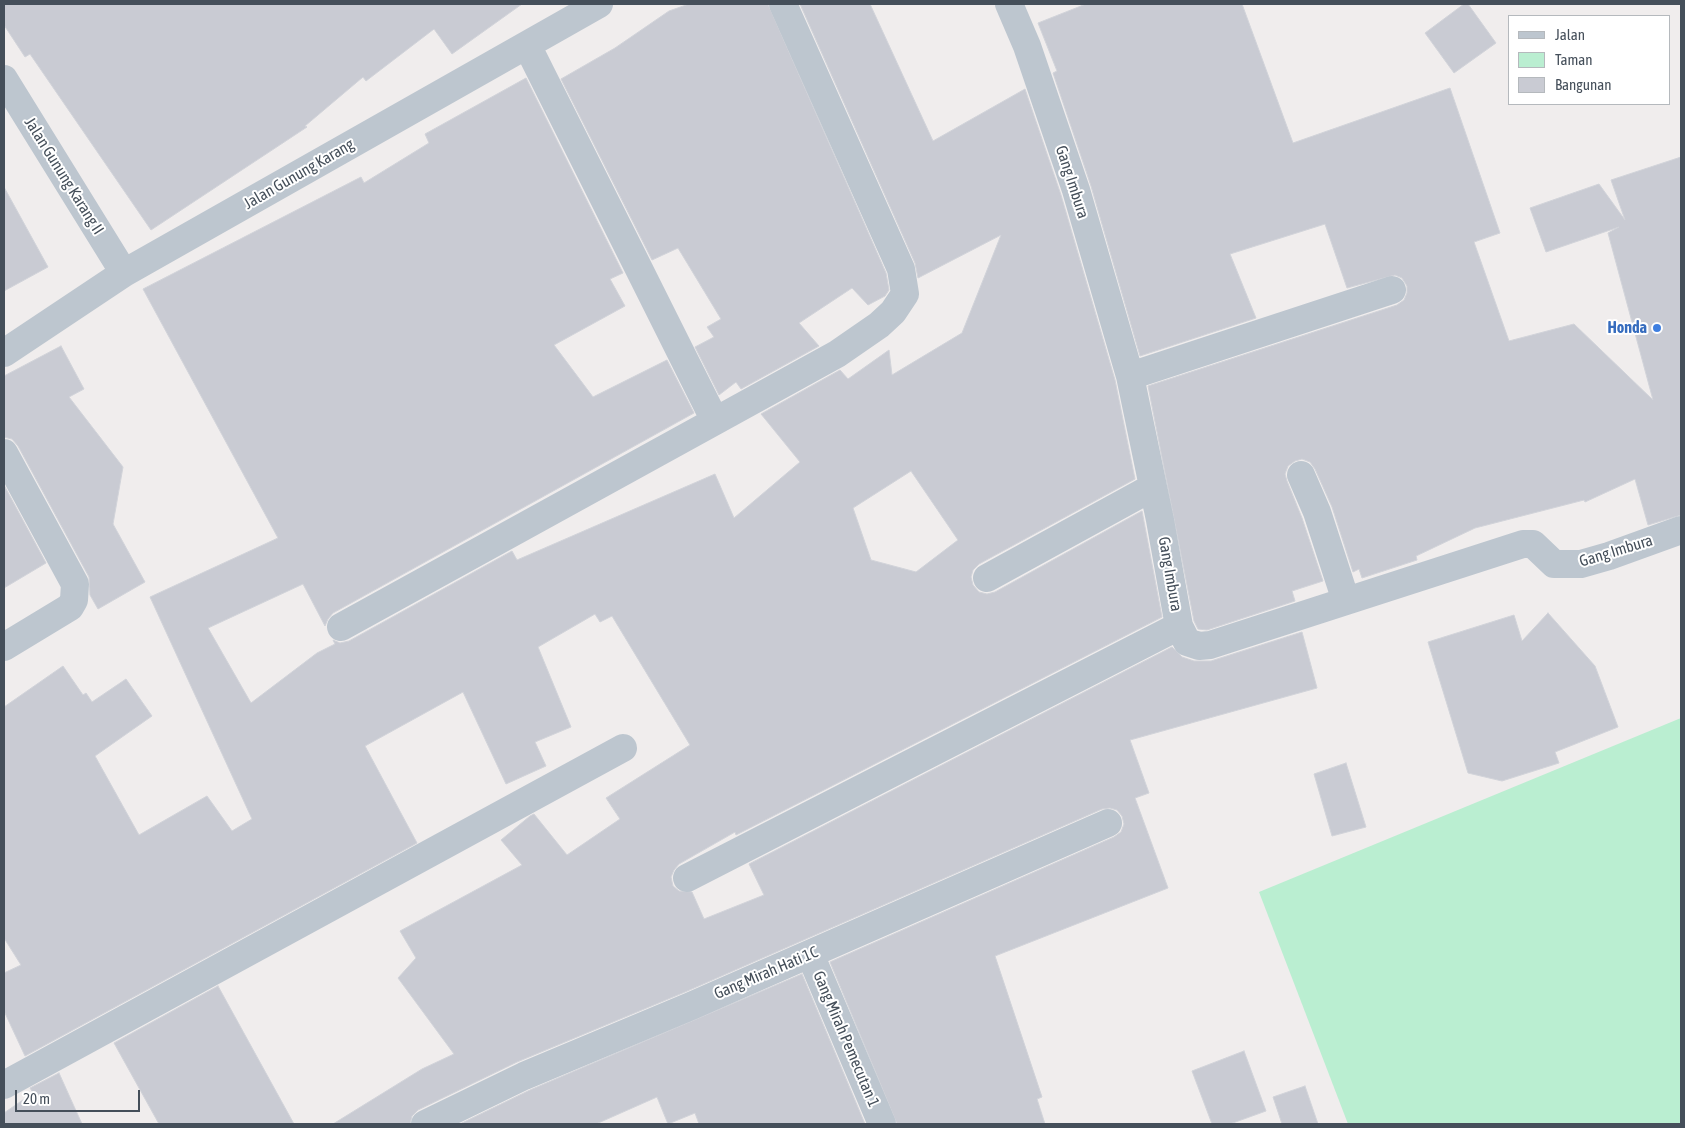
<!DOCTYPE html>
<style>
body{margin:0}
#map{position:relative;width:1685px;height:1128px;overflow:hidden;background:#f0eded;font-family:"Asap Condensed",sans-serif}
canvas{display:block}
.frame{position:absolute;inset:0;border:5px solid #454f5a;pointer-events:none}
.legend{position:absolute;left:1508px;top:15px;width:162px;height:90px;box-sizing:border-box;background:#fff;border:1px solid #b5b9bd;margin:0;padding:6px 9px;list-style:none;font-size:15px;color:#454f5a}
.legend li{display:flex;align-items:center;gap:10px;height:25px}
.legend b{width:25px;border:1px solid #b5b9bd}
.scale{position:absolute;left:15px;top:1090px;width:125px;height:22px;box-sizing:border-box;border:2px solid #454f5a;border-top:0;padding-left:6px;font-size:15px;line-height:18px;white-space:nowrap;color:#454f5a;-webkit-text-stroke:4px #fff;paint-order:stroke}
</style>
<div id="map">
<canvas width="1685" height="1128"></canvas>
<div class="frame"></div>
<ul class="legend">
<li><b style="height:6px;background:#bdc6cf"></b>Jalan</li>
<li><b style="height:14px;background:#baeed1"></b>Taman</li>
<li><b style="height:14px;background:#c9cbd3"></b>Bangunan</li>
</ul>
<div class="scale">20 m</div>
</div>
<script>
const ctx = document.querySelector('canvas').getContext('2d');
ctx.lineJoin = 'round';
function fillPath(path, color) {
  ctx.fillStyle = color;
  ctx.fill(path, 'evenodd');
}
function shape(rows) {
  const path = new Path2D();
  for (const r of rows) {
    path.moveTo(r[0], r[1]);
    for (let i = 2; i < r.length; i += 2) path.lineTo(r[i], r[i + 1]);
  }
  return path;
}
function trace(path, color, width, dash) {
  ctx.strokeStyle = color;
  ctx.lineWidth = width;
  ctx.lineCap = dash ? 'butt' : 'round';
  ctx.setLineDash(dash || []);
  ctx.stroke(path);
}
function drawText(font, color, halo, rows, align = 'center') {
  ctx.font = font + ' "Asap Condensed",sans-serif';
  ctx.lineWidth = 4;
  ctx.setLineDash([]);
  ctx.textBaseline = 'middle';
  ctx.strokeStyle = halo;
  ctx.fillStyle = color;
  for (const [text, x, y, turn = 0] of rows) {
    ctx.save();
    ctx.translate(x, y);
    ctx.rotate((+turn || 0) * Math.PI / 180);
    ctx.textAlign = isNaN(turn) ? turn : align;
    if (halo) ctx.strokeText(text, 0, 0);
    ctx.fillText(text, 0, 0);
    ctx.restore();
  }
}
const green = shape([
 [1681,718,1681,1124,1348,1124,1259,892]
]);
const building = shape([
 [4,4,522,4,452,54,434,29,366,81,363,77,305,126,307,127,151,230,30,54,25,57,4,25,4,4],
 [689,4,768,4,886,273,889,290,885,296,868,305,852,288,799,323,819,346,741,389,736,382,719,395,695,347,714,337,707,327,721,319,678,248,652,260,561,79,615,48,669,11,689,4],
 [800,4,870,4,933,141,1025,89,1061,195,1115,380,1135,479,979,564,973,570,971,577,973,585,979,592,987,594,995,592,1142,511,1162,617,736,835,735,832,679,864,674,870,671,877,673,886,679,891,692,892,704,919,764,895,749,864,1172,647,1182,657,1194,661,1211,661,1302,632,1317,688,1130,740,1149,793,1135,798,1168,888,995,956,1042,1097,1037,1099,1045,1124,897,1124,830,962,1114,837,1121,832,1124,824,1122,816,1117,810,1110,808,1102,809,685,992,517,1062,418,1110,412,1116,410,1124,333,1124,422,1069,454,1054,398,978,416,958,400,931,522,865,501,840,530,816,534,814,567,855,620,819,606,798,690,745,612,616,600,622,595,614,538,647,571,727,535,742,546,766,506,784,463,692,365,746,417,843,25,1056,4,1011,4,973,21,965,4,938,4,707,63,666,83,695,86,693,92,702,126,679,152,716,95,756,139,835,207,796,232,831,252,819,150,597,278,538,143,289,361,177,364,183,429,143,425,134,526,78,623,273,610,279,625,306,554,345,593,397,667,360,694,413,333,613,328,619,325,626,303,584,208,628,251,703,317,653,335,644,333,640,340,643,349,641,512,551,517,560,715,474,734,518,800,462,761,414,840,370,848,379,889,350,892,375,962,333,1001,235,918,278,915,263,800,4],
 [911,471,958,540,916,572,871,560,853,508,911,471],
 [1086,4,1242,4,1293,143,1450,88,1500,233,1474,242,1509,341,1574,324,1653,400,1608,233,1619,227,1546,252,1530,208,1599,184,1625,220,1611,180,1681,157,1681,515,1648,525,1635,479,1585,502,1584,500,1475,528,1416,556,1417,560,1362,578,1359,569,1353,572,1332,507,1315,469,1310,462,1302,459,1295,461,1288,466,1285,474,1287,481,1302,518,1323,581,1292,591,1295,601,1207,630,1198,629,1194,621,1148,386,1397,305,1404,300,1407,293,1407,286,1402,278,1395,275,1347,288,1325,224,1230,254,1256,318,1140,356,1091,186,1053,73,1057,71,1038,23,1086,4],
 [1464,4,1468,4,1496,43,1454,73,1425,33,1464,4],
 [4,187,48,267,4,291,4,187],
 [61,346,84,389,69,397,123,467,113,524,145,582,98,609,90,595,89,577,18,446,12,439,4,437,4,376,61,346],
 [4,485,46,563,4,588,4,485],
 [1548,613,1595,666,1618,727,1555,752,1559,763,1502,781,1468,773,1428,642,1514,615,1522,641,1548,613],
 [1346,763,1366,827,1332,836,1314,774,1346,763],
 [802,974,865,1124,699,1124,695,1113,668,1124,657,1097,596,1124,460,1124,530,1090,802,974],
 [218,986,294,1124,159,1124,114,1043,218,986],
 [1244,1051,1266,1111,1230,1124,1212,1124,1192,1071,1244,1051],
 [59,1073,82,1124,4,1124,4,1113,33,1093,30,1088,59,1073],
 [1305,1086,1318,1124,1282,1124,1273,1097,1305,1086]
]);
const minor = shape([
 [1009,4,1027,46,1076,190,1130,376,1160,520,1179,626,1187,642,1199,646,1210,645,1523,544,1533,544,1554,564,1581,564,1609,556,1681,530],
 [527,45,715,421],
 [4,79,124,273],
 [4,353,124,273,599,4],
 [1130,376,1392,290],
 [4,453,75,584,74,600,70,607,4,647],
 [1301,475,1317,512,1346,601],
 [987,578,1153,487],
 [341,627,837,354,879,325,893,312,905,294,901,269,783,4],
 [687,878,1179,626],
 [810,954,882,1124],
 [4,1085,623,748],
 [425,1124,524,1076,691,1006,1108,823]
]);
const markers = [
 [1657,328,5,"#3f7fe0"]
];
const streetNames = [
 ["Jalan Gunung Karang",299,174,-30],
 ["Jalan Gunung Karang II",64,176,58],
 ["Gang Imbura",1072,182,72],
 ["Gang Imbura",1616,551,-17],
 ["Gang Imbura",1170,574,80],
 ["Gang Mirah Hati 1C",766,973,-23],
 ["Gang Mirah Pemecutan 1",846,1039,67]
];
const shopNames = [
 ["Honda",1647,328]
];
fillPath(green, '#baeed1');
fillPath(building, '#c9cbd3');
trace(building, '#d1d3d9', 1);
trace(minor, '#bdc6cf', 28);
for (const [x, y, r, color] of markers) {
  const dot = new Path2D();
  dot.arc(x, y, r, 0, 2 * Math.PI);
  ctx.fillStyle = color;
  ctx.fill(dot);
  trace(dot, '#fff', 2);
}
drawText('16px', '#454f5a', '#fff', streetNames);
drawText('bold 16px', '#366cbe', '#fff', shopNames, 'right');
</script>
